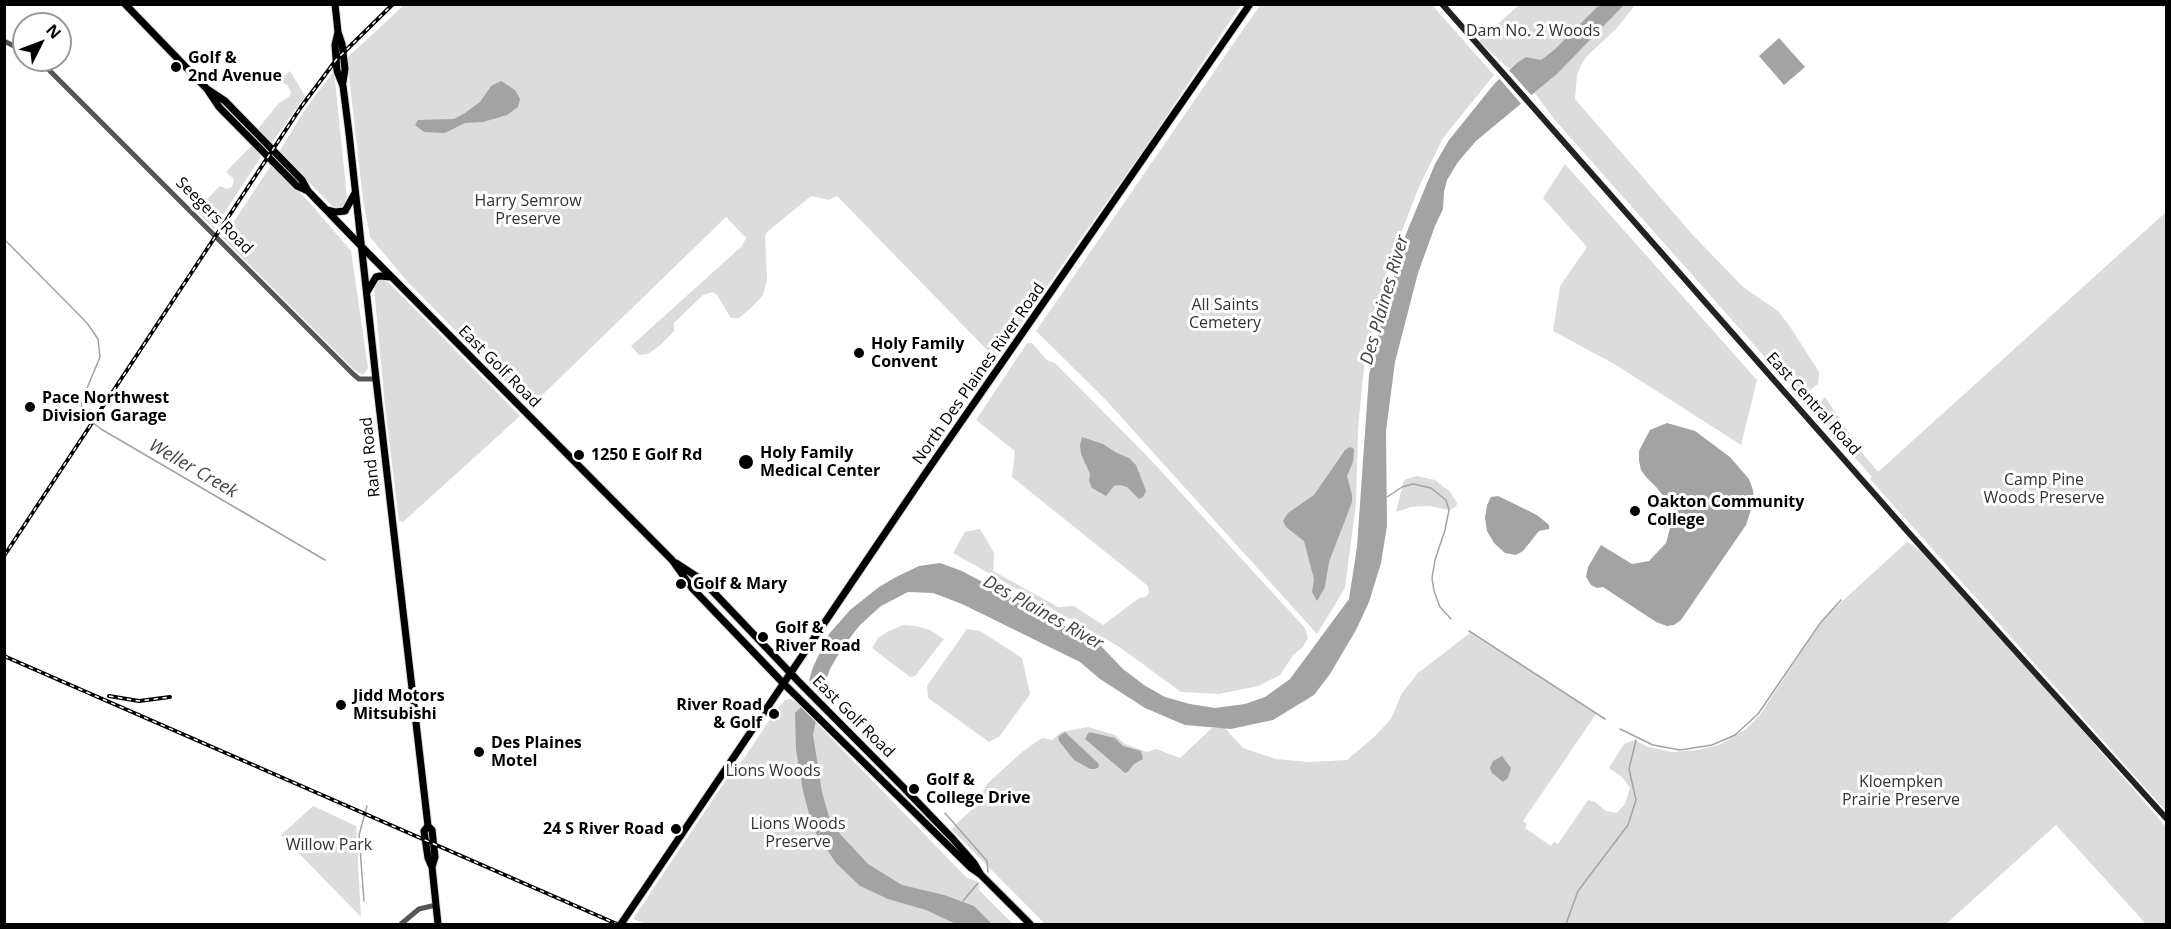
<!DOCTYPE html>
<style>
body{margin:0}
#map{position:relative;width:2171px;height:929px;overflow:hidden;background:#fff;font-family:"Open Sans",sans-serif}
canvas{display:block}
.frame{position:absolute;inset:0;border:6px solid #000;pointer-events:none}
.north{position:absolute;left:12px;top:12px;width:60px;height:60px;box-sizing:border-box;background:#fff;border:2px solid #999;border-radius:50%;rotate:48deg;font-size:16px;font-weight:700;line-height:24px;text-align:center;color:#000}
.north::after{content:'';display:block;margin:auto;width:21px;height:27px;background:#000;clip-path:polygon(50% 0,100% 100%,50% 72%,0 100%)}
</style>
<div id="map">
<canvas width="2171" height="929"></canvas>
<div class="frame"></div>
<div class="north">N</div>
</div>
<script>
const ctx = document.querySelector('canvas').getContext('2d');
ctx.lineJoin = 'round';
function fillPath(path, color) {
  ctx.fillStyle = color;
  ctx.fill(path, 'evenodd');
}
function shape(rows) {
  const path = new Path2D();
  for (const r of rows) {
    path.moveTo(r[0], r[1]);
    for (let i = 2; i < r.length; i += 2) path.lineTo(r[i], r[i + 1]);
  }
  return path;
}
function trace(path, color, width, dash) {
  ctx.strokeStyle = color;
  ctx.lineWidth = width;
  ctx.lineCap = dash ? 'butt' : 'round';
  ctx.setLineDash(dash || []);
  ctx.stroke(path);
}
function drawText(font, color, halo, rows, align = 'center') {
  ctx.font = font + ' "Open Sans",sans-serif';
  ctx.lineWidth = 6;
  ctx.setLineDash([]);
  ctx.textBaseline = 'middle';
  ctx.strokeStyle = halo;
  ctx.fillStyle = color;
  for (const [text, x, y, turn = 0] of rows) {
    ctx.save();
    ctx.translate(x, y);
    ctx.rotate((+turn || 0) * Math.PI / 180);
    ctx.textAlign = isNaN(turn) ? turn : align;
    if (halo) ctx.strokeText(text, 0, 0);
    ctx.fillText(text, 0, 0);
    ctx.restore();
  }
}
const green = shape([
 [404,5,1241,5,1149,142,996,359,837,196,829,200,811,196,767,232,765,237,767,279,763,295,751,308,739,318,731,318,717,295,712,292,703,295,674,323,674,331,659,346,648,354,639,355,631,346,742,246,746,238,726,217,530,407,406,280,370,237,363,200,347,58],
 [1260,5,1432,5,1494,75,1443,138,1418,189,1387,271,1365,357,1358,429,1356,503,1345,588,1317,634,1104,398,1036,331],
 [1519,5,1599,5,1554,50,1541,60,1518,62,1509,69,1479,41],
 [1624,5,1635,5,1617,28,1588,55,1582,63,1577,75,1575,99,1692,234,1743,287,1778,311,1789,325,1819,372,1818,384,1806,393,1799,393,1786,381,1555,120,1534,92,1558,73],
 [290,71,305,96,271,144,257,130,278,104,290,96,291,92,288,86,280,80],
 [334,71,347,197,344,208,338,209,332,206,279,152,306,108],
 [252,145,260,154,260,158,214,229,196,210,220,186,227,189,232,187,234,179,226,172],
 [272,164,310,203,351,251,368,368,363,375,354,370,223,238],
 [1565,164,1757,380,1741,445,1616,365,1553,331,1560,286,1587,247,1543,198],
 [2166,212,2166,811,1870,479,1872,477,1820,418,1817,411,1820,403,1825,397,1864,455,1878,472],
 [378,280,385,280,390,284,520,416,403,522,399,521,385,406,374,287],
 [1027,343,1032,343,1047,360,1055,363,1149,458,1305,628,1308,638,1303,647,1293,655,1280,675,1258,686,1219,694,1181,692,1118,646,953,553,965,532,980,529,994,553,993,571,1058,607,1074,606,1103,625,1139,598,1146,597,1149,593,1148,586,1012,477,1015,451,976,420],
 [1417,476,1435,480,1450,492,1457,503,1456,507,1449,510,1429,506,1411,507,1396,512,1404,480],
 [1907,542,1920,550,2070,716,2166,827,2166,924,2146,924,2056,825,1946,924,1045,924,951,829,985,797,983,792,987,784,1022,752,1042,738,1052,740,1061,732,1088,727,1115,735,1125,744,1147,752,1156,749,1180,758,1212,728,1225,728,1243,748,1276,759,1309,762,1347,760,1374,737,1391,719,1402,693,1418,673,1470,633,1596,714,1523,821,1527,824,1525,828,1551,846,1554,842,1558,844,1588,800,1595,802,1606,811,1617,813,1625,804,1630,788,1622,777,1609,768,1624,744,1635,740,1648,747,1672,752,1698,750,1719,745,1746,729,1759,716,1825,617],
 [903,625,916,626,930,630,944,639,915,676,910,677,872,648,878,638,887,632],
 [967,629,980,631,1022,658,1030,694,1000,736,989,742,928,698,927,686],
 [791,699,800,704,801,707,967,878,976,881,979,885,979,890,1013,924,646,924,633,919,728,777,745,757,776,710,785,700],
 [313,806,356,826,361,917,281,835]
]);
const water = shape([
 [1599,5,1624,5,1558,73,1476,141,1458,162,1447,180,1444,192,1443,209,1435,226,1418,273,1395,362,1386,431,1387,526,1381,563,1369,602,1356,630,1330,674,1314,695,1273,720,1231,729,1185,725,1145,708,1100,679,1080,662,962,604,933,593,908,592,881,606,860,625,842,648,830,669,822,691,813,735,822,792,829,817,841,835,868,864,902,885,944,895,974,906,992,924,956,924,926,910,888,899,860,886,836,863,813,829,803,791,796,750,795,713,801,707,813,667,829,634,850,610,879,587,896,577,919,566,940,563,962,571,1100,645,1123,669,1144,685,1165,697,1190,704,1215,708,1245,704,1265,697,1290,679,1349,599,1357,547,1369,375,1384,311,1406,234,1435,164,1449,140,1495,83,1518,62,1526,57,1541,60,1554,50],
 [1779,38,1805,67,1784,85,1759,56],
 [501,81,515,90,520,99,518,107,507,115,483,122,465,123,445,133,424,132,415,125,418,120,454,119,465,113,480,102,491,86],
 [1667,423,1695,431,1730,457,1749,479,1753,490,1754,500,1746,525,1681,620,1674,625,1667,626,1656,622,1603,587,1597,588,1591,585,1586,577,1588,567,1601,545,1632,564,1649,561,1666,543,1672,521,1668,502,1657,488,1646,477,1641,470,1639,461,1639,451,1650,430],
 [1082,437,1103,444,1117,453,1129,458,1136,465,1146,491,1143,497,1139,499,1127,487,1120,485,1114,486,1106,496,1092,488,1089,481,1090,474,1081,454,1080,445],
 [1350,447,1354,449,1353,462,1347,476,1352,495,1352,502,1329,562,1325,587,1317,601,1312,592,1314,579,1304,541,1286,527,1283,521,1288,513,1314,495,1345,450],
 [1498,496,1537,515,1549,525,1549,529,1539,531,1523,551,1516,555,1505,553,1494,543,1487,531,1485,518,1487,505,1491,497],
 [1065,732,1098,763,1099,767,1095,769,1090,769,1074,760,1059,741,1058,737],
 [1089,732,1115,738,1123,746,1141,751,1143,759,1134,764,1128,772,1125,773,1085,739],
 [1502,756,1511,768,1508,778,1503,782,1492,773,1490,768,1493,761]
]);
const pier = shape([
 [1508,69,1532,96,1522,105,1498,77],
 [808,679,824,695,818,724,800,706]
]);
const stream = shape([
 [4,239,87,323,98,339,100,357,83,398,81,408,83,415,101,429,325,560],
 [1387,497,1402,487,1413,484,1431,488,1446,500,1449,510,1445,530,1435,560,1432,578,1434,591,1440,607,1451,619],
 [1469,631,1605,719],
 [1620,729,1653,745,1680,750,1712,745,1735,735,1758,714,1821,622,1841,600],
 [945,813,987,861,988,872],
 [364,901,359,835,367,806],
 [963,901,978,883],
 [1566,924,1578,891,1628,825,1636,800,1629,769,1636,740]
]);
const tertiary = shape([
 [4,41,24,51],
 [39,60,353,374,359,379,376,379],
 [401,924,419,909,436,905]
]);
const secondary = shape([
 [1442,4,1908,532,2166,818]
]);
const primary = shape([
 [125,4,207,89,219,107,297,186,308,191],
 [335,4,338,32,335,45,337,71,343,86,349,133,376,379,428,826,432,830,435,857,432,867,438,924],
 [338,32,342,44,345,69,343,82],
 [207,89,225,101,302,180,308,191,361,246,672,560,692,588,784,684,971,868,981,875],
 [327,210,335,212,345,211,355,193],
 [367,292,376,277,380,276,391,277],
 [676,563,702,580,799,682,903,787,953,839,974,863,981,875,1030,924],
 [428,826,424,831,428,858,432,867],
 [621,924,925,474,1250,4]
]);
const rail = shape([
 [4,556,301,107,336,60,393,4],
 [4,656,617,924],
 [109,696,139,701,170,697]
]);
const markers = [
 [176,67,6,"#000"],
 [859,353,6,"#000"],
 [30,407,6,"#000"],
 [579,455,6,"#000"],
 [746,462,8,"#000"],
 [1635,511,6,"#000"],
 [681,584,6,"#000"],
 [763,637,6,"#000"],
 [341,705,6,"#000"],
 [774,714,6,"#000"],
 [479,752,6,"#000"],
 [914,789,6,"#000"],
 [676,829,6,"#000"]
];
const parkNames = [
 ["Dam No. 2 Woods",1533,31],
 ["Harry Semrow",528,201],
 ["Preserve",528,219],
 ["All Saints",1225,305],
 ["Cemetery",1225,323],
 ["Camp Pine",2044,480],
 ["Woods Preserve",2044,498],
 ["Lions Woods",773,771],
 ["Kloempken",1901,782],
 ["Prairie Preserve",1901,800],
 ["Lions Woods",798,824],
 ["Preserve",798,842],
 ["Willow Park",329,845]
];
const poiNames = [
 ["Golf &",188,58],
 ["2nd Avenue",188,76],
 ["Holy Family",871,344],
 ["Convent",871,362],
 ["Pace Northwest",42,398],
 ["Division Garage",42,416],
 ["Holy Family",760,453],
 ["Medical Center",760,471],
 ["1250 E Golf Rd",591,455],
 ["Oakton Community",1647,502],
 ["College",1647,520],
 ["Golf & Mary",693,584],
 ["Golf &",775,628],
 ["River Road",775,646],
 ["Jidd Motors",353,696],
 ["Mitsubishi",353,714],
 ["River Road",762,705,"right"],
 ["& Golf",762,723,"right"],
 ["Des Plaines",491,743],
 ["Motel",491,761],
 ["Golf &",926,780],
 ["College Drive",926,798],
 ["24 S River Road",664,829,"right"]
];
const streetNames = [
 ["Seegers Road",214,216,45],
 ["East Golf Road",499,367,45],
 ["North Des Plaines River Road",979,374,-55],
 ["East Central Road",1813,404,48],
 ["Rand Road",371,457,-96],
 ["East Golf Road",853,717,45]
];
const waterNames = [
 ["Des Plaines River",1385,300,-74],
 ["Weller Creek",193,469,30],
 ["Des Plaines River",1043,613,29]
];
fillPath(green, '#dcdcdc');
fillPath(water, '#a3a3a3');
fillPath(pier, '#fff');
trace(stream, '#a3a3a3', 1.5);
trace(primary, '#dbdbdb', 9);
trace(tertiary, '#555', 5);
trace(secondary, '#222', 6);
trace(primary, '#000', 7);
trace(rail, '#000', 4);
trace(rail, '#fff', 1.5, [4.5]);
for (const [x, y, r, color] of markers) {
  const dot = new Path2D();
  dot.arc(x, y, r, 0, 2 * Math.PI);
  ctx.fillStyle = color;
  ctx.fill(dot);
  trace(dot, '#fff', 2);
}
drawText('16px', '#333', '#fff', parkNames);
drawText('bold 16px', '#000', '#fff', poiNames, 'left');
drawText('16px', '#000', '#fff', streetNames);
drawText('italic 18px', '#444', '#fff', waterNames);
</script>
